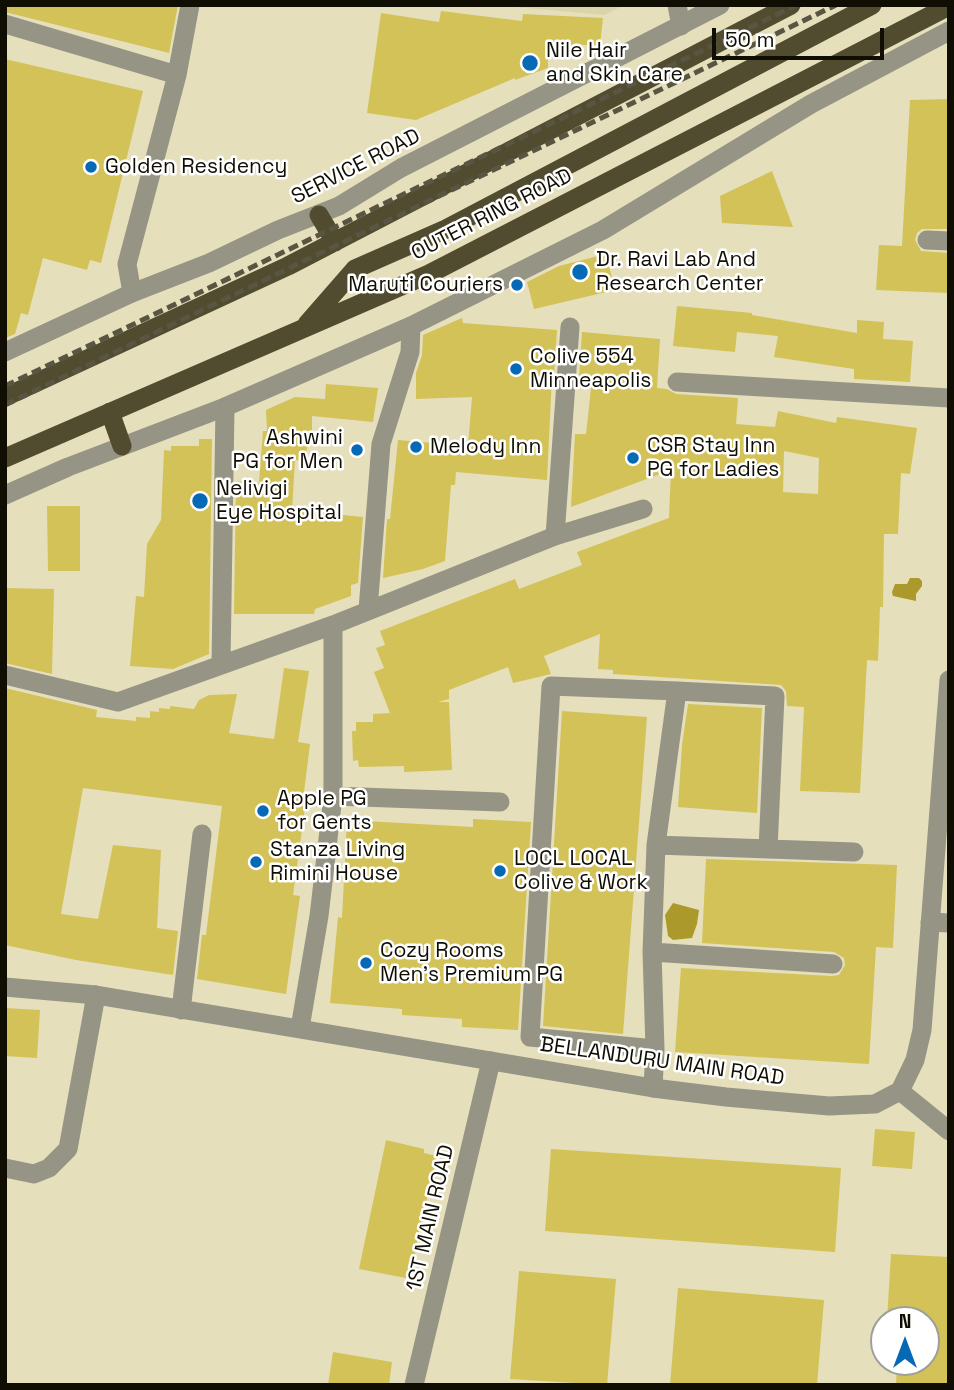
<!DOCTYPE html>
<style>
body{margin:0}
#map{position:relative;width:954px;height:1390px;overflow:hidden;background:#e5dfbc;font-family:"Space Grotesk",sans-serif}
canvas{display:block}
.frame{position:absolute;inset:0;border:7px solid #100e03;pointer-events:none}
.north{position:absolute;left:870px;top:1306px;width:70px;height:70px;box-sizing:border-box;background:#fff;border:2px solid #9f9f9a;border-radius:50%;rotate:0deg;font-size:19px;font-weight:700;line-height:28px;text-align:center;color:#100e03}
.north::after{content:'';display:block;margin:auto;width:24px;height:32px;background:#0669b5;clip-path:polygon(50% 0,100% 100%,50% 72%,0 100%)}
.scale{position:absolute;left:712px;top:28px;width:172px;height:32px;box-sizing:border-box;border:4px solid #100e03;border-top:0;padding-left:9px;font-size:21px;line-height:24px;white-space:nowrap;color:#100e03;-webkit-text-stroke:5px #fff;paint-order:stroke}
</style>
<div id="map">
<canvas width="954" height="1390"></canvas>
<div class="frame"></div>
<div class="north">N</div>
<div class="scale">50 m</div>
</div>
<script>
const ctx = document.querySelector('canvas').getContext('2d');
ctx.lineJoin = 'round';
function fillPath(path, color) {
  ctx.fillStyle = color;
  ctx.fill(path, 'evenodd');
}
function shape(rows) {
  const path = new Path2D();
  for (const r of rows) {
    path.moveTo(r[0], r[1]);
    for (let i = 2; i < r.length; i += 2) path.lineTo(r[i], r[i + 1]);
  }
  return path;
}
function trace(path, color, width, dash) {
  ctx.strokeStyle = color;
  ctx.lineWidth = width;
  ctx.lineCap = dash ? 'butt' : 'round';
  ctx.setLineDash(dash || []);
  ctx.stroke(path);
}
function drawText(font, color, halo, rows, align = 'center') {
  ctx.font = font + ' "Space Grotesk",sans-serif';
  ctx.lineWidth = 5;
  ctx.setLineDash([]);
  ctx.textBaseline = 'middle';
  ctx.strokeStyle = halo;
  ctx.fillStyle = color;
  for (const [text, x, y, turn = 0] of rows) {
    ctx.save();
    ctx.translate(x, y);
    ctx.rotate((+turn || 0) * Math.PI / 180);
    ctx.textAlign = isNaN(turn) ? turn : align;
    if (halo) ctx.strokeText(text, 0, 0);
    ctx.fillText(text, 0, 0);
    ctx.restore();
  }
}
const built = shape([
 [492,5,625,5,604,15]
]);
const water = shape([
 [910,578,919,578,922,581,922,586,916,594,916,601,893,596,892,592,895,584,907,584],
 [673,903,699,910,697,924,692,938,673,940,668,936,665,915]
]);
const building = shape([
 [5,5,178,5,169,53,5,12],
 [441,11,522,21,523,14,603,18,600,45,582,45,581,52,565,51,565,58,548,58,548,68,515,80,515,78,416,120,367,113,381,13,439,22],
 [5,59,143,91,101,263,90,260,87,270,43,258,28,315,21,313,15,334,5,338],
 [949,99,949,229,922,229,917,233,915,240,921,251,949,253,949,293,876,290,879,245,902,246,910,100],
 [772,171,793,227,722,223,720,196],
 [606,254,615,290,534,309,527,282,559,266],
 [677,306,752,313,752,315,857,333,857,320,884,322,883,339,913,341,910,382,854,379,854,369,774,357,778,336,737,332,735,352,673,346],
 [462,318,463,323,557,330,554,376,552,376,547,480,456,472,455,485,451,485,445,561,423,569,383,578,387,519,390,519,398,440,468,446,472,397,416,399,416,373,422,355,423,335],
 [582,332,660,339,657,388,667,389,676,394,738,398,736,424,775,427,778,411,836,423,837,417,917,428,910,474,901,473,898,534,884,534,883,607,880,607,878,661,867,660,860,793,800,791,804,707,787,706,786,691,781,685,613,674,613,670,598,669,600,634,544,656,551,674,513,683,508,667,449,690,449,699,438,702,449,702,452,770,404,772,404,766,359,767,358,760,353,761,352,731,356,731,356,722,373,722,373,714,390,713,374,672,384,668,376,648,385,645,380,631,515,579,519,589,582,565,577,552,669,518,671,470,571,507,575,434,586,434,592,379,579,378],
 [784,451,819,458,818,494,783,492],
 [326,384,378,388,373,422,312,416,312,435,308,435,306,461,295,460,292,510,363,517,358,583,351,585,351,596,315,609,314,614,234,614,236,481,259,483,263,431,267,431,266,410,295,397,325,399],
 [199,439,212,439,209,654,173,669,130,666,136,596,144,597,147,544,161,520,164,450,171,451,171,446,199,446],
 [47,506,80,506,80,571,48,571],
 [5,588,54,589,52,674,5,663],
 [284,668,309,671,298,742,310,744,304,792,307,793,293,895,300,896,286,994,197,979,202,935,206,935,222,806,83,788,61,914,98,919,113,845,161,850,157,928,178,931,173,975,76,960,5,945,5,688,97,710,96,717,136,721,136,717,150,718,150,711,159,712,159,708,170,709,170,706,194,709,199,700,209,695,237,694,229,733,274,739],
 [688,704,762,708,757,813,678,807,682,745],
 [562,711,647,717,623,1034,543,1026],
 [473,819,531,822,518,1030,462,1027,462,1019,402,1015,402,1009,330,1003,338,917,342,918,347,820,473,827],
 [706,859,897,865,893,948,876,947,869,1064,675,1052,681,968,832,976,839,975,845,965,844,958,834,952,702,943],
 [5,1008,40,1010,37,1058,5,1056],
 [875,1129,915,1132,912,1169,872,1166],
 [386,1140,424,1149,424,1153,437,1156,417,1241,411,1279,359,1269],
 [551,1149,841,1168,835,1252,545,1231],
 [891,1254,949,1257,949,1385,896,1385,897,1362,926,1362,926,1320,887,1320],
 [519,1271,616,1279,607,1385,510,1379],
 [678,1288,824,1300,817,1385,670,1385],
 [333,1352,392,1362,389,1385,328,1385]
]);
const minor = shape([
 [677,5,681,26],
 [5,24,177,75],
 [927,240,949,241],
 [132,293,127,264,177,75,190,5],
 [677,382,949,398],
 [555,536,570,327],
 [368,610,381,444,410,352,411,326],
 [221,664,225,407],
 [5,675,118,702,333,625,555,536,643,509],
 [333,796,500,802],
 [656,845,854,852],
 [930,922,949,923],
 [652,952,833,964],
 [181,1010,202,834],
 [300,1028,319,916,333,796,333,625],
 [655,1049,530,1037,551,686,677,691],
 [653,1088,655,1049,652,952,656,845,677,691,775,696,768,849],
 [900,1091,949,1131],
 [5,1168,34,1174,49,1168,68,1149,96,995],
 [414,1385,491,1061]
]);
const tertiary = shape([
 [5,352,132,293,209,263,278,230,339,206,401,168,720,5],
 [5,495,68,467,225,407,411,326,603,230,811,104,949,31],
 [5,987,96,995,653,1088,726,1097,829,1106,875,1104,900,1091,915,1060,922,1030,949,680]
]);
const trunk = shape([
 [319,215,335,242],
 [307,324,355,269,446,229,872,5],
 [5,397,288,266,791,5],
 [110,412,122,446],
 [5,458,429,274,949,6]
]);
const rail = shape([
 [5,386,797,5],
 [5,405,836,5]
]);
const markers = [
 [530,63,9,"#0669b5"],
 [91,167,7,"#0669b5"],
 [580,272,9,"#0669b5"],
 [517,285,7,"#0669b5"],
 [516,369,7,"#0669b5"],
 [416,447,7,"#0669b5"],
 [357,450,7,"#0669b5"],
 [633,458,7,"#0669b5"],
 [200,501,9,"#0669b5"],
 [263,811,7,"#0669b5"],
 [256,862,7,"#0669b5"],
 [500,871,7,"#0669b5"],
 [366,963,7,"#0669b5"]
];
const poiNames = [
 ["Nile Hair",546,51],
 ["and Skin Care",546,75],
 ["Golden Residency",105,167],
 ["Dr. Ravi Lab And",596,260],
 ["Research Center",596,284],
 ["Maruti Couriers",503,285,"right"],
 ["Colive 554",530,357],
 ["Minneapolis",530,381],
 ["Ashwini",343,438,"right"],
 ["PG for Men",343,462,"right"],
 ["CSR Stay Inn",647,446],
 ["PG for Ladies",647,470],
 ["Melody Inn",430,447],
 ["Nelivigi",216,489],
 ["Eye Hospital",216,513],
 ["Apple PG",277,799],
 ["for Gents",277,823],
 ["Stanza Living",270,850],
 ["Rimini House",270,874],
 ["LOCL LOCAL",514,859],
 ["Colive & Work",514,883],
 ["Cozy Rooms",380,951],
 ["Men's Premium PG",380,975]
];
const streetNames = [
 ["SERVICE ROAD",356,167,-27],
 ["OUTER RING ROAD",492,215,-27],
 ["BELLANDURU MAIN ROAD",662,1062,8],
 ["1ST MAIN ROAD",431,1218,-77]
];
fillPath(built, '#dbd4aa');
fillPath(water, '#ab9a2b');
fillPath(building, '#d3c258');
trace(minor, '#969485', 19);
trace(tertiary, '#969485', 19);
trace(trunk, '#514c30', 19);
trace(rail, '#585542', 5, [10, 5]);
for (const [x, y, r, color] of markers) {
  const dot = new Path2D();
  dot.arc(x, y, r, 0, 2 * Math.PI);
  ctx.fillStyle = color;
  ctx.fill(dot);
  trace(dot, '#fff', 2.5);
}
drawText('21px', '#100e03', '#fff', poiNames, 'left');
drawText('21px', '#100e03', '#fff', streetNames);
</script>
